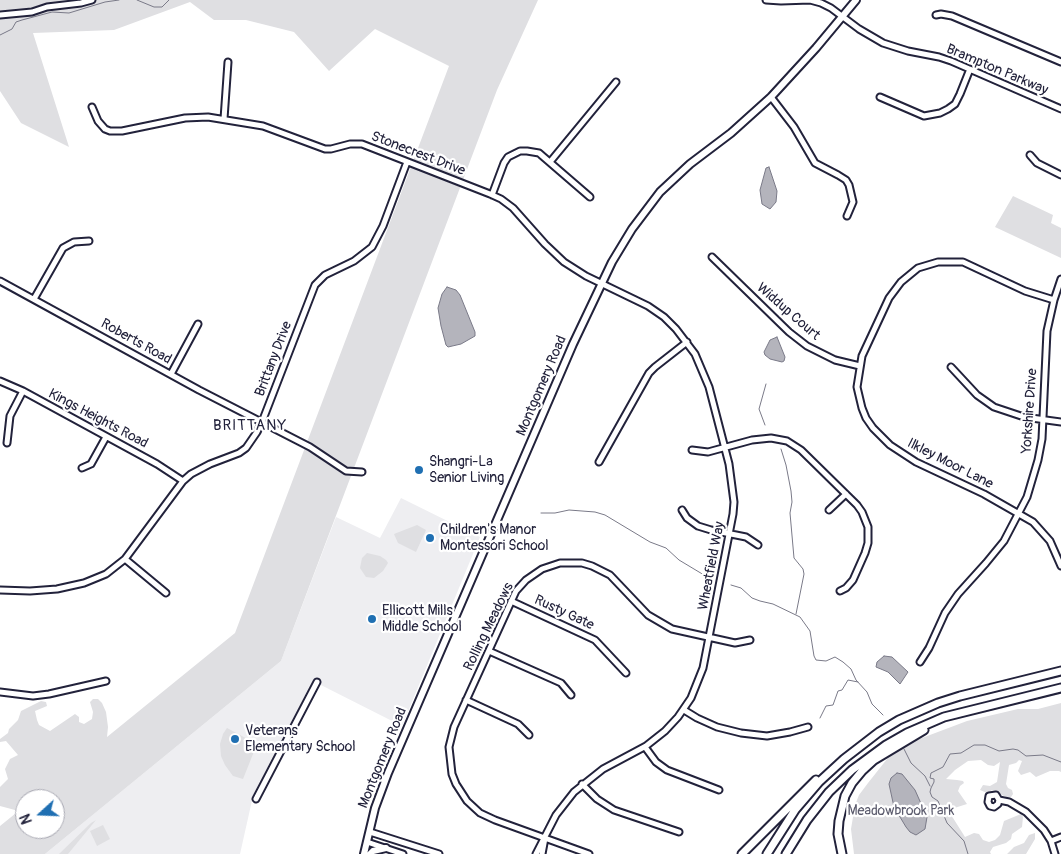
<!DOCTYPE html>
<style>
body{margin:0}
#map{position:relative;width:1061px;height:854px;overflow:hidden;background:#fff;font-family:Pangolin,sans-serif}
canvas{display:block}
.north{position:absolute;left:15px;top:789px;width:50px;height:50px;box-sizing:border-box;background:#fff;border:1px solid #a7a7b1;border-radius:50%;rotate:250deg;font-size:14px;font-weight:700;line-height:20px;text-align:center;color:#22223b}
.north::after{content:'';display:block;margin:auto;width:18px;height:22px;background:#1f6fb2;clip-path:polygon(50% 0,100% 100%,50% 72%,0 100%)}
</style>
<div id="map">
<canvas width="1061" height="854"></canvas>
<div class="north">N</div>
</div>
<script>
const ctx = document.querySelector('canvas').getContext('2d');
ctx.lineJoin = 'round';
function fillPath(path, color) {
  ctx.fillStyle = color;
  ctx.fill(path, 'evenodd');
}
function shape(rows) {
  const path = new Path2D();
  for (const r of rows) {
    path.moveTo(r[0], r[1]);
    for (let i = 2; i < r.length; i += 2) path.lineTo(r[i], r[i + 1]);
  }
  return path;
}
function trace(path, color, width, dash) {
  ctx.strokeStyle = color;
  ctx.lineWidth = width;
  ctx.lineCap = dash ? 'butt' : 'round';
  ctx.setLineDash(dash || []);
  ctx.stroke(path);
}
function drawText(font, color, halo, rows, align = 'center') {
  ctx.font = font + ' Pangolin,sans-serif';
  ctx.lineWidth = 4.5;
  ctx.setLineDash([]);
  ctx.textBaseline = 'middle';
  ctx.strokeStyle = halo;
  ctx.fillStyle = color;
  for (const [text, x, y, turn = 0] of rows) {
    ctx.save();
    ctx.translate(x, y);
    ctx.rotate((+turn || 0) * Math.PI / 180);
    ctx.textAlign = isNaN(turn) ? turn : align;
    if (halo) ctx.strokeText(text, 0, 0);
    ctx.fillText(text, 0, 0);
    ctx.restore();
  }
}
const built = shape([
 [401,498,480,537,402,726,313,681,253,796,240,854,45,854,281,661,336,517,380,538]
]);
const green = shape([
 [0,0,538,0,497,90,281,661,45,854,0,854,0,826,21,809,15,810,0,806,0,787,8,779,5,769,10,759,18,755,6,741,0,742,0,739,8,733,9,729,18,720,21,711,41,701,46,702,47,706,35,711,37,720,39,725,50,731,75,714,79,717,79,722,84,724,92,719,93,712,90,702,93,699,98,699,102,703,106,712,108,727,107,737,235,633,449,66,375,29,329,71,294,32,246,20,214,20,190,2,114,30,33,33,69,147,21,123,0,91],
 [25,799,55,799,55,829,25,829],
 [1013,196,1053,215,1051,223,1061,228,1061,258,995,227],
 [417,525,426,530,416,552,398,543,394,534],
 [367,553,380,556,386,560,388,563,383,571,374,578,366,577,360,568,362,558],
 [1061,703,1061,772,1059,771,1050,771,1036,777,1030,772,1021,775,1018,771,1022,761,1019,760,1016,763,1009,765,1006,784,1008,788,1012,790,1013,794,1011,797,1008,798,992,790,987,793,980,790,983,785,990,786,997,782,1000,762,994,766,988,765,981,760,968,761,955,770,946,779,957,780,963,781,964,783,960,786,958,791,967,804,948,810,965,837,974,833,979,834,983,840,989,842,995,840,1000,835,1004,821,1021,814,1023,817,1022,827,1012,834,1011,839,1006,843,993,847,990,852,991,854,854,854,851,829,855,805,859,795,868,783,891,754,914,741,967,721,1018,709,1038,709],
 [227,728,253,742,255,749,243,779,233,776,225,765,221,756,220,744,223,734],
 [96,820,68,854,59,854,91,823],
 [103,825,110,839,97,846,90,831],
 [1035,833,1035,839,1026,854,1007,854,1014,847,1024,843,1029,835]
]);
const water = shape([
 [769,167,777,191,776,202,770,209,762,204,760,190,766,168,769,167],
 [447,287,456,290,460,295,475,332,475,336,461,344,448,347,446,345,441,326,438,308,442,294,447,287],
 [777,337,785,357,784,361,782,362,770,359,765,355,764,352,770,340,777,337],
 [884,656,892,657,908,672,900,684,888,672,876,667,877,662,884,656],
 [897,773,902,774,915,790,927,817,925,829,916,835,910,832,906,827,894,807,889,784,891,778,897,773]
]);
const stream = shape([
 [137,0,154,7,162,7,169,0],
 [0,35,12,29,16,22,22,20,52,12,69,13,105,2,119,0],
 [765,425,759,409,766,384],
 [781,449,786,465,791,491,792,502,790,513,794,558,803,569,804,574,796,614],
 [541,513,555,513,569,510,595,512,605,515,650,542,666,548,679,560,704,575,712,577],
 [731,585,741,588,752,598,760,601,773,604,800,617,810,631,814,656,816,660,826,661,835,657,843,662,851,669,856,680,867,692,872,704,883,715],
 [820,718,826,706,833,705,838,691,842,690,848,680,858,682],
 [904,749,911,763,925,776,930,786],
 [968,854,964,841,947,823,938,801,932,797,930,792,931,788,934,782,934,779,930,778,931,773,943,767,950,754,961,753,974,745,985,745,999,751,1013,749,1018,750,1026,756,1043,755,1061,762]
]);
const minor = shape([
 [766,0,781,1,810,0,821,3,831,8,859,29,883,43,908,51,939,57,951,61,1061,109],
 [0,15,32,12,47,7,81,3,92,0],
 [936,15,941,14,952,16,1061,62],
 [771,97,794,127,815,163,838,175,846,180,849,185,853,202,847,216],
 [880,97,924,116,940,113,948,109,955,104,960,94,970,69],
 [92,107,98,121,105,129,110,131,122,131,185,118,208,117,263,126,325,149,331,149,350,144,362,144,490,194,501,199,513,208,545,244,564,262,586,276,648,306,664,317,676,329,695,354,709,387,729,464,734,502,733,514,703,668,691,698,678,717,665,731,646,746,603,769,574,792,556,815,536,854],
 [224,119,228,62],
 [1030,155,1037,163,1061,175],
 [550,162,616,82],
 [492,195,504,163,508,157,520,151,527,151,539,153,590,197],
 [712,257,789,332,807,346,835,360,860,366],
 [0,281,199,390,310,447,346,471,362,472],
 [34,299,63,248,74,242,89,241],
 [1054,300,1025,291,963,262,938,262,918,268,901,282,889,298,862,356,857,387,862,408,866,418,873,428,890,445,916,462,984,494,1033,522,1050,541,1061,566],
 [951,367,977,395,994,407,1024,417,1061,422],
 [171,374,198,324],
 [0,381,23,391,157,464,183,481],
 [7,443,10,416,23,391],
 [692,450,708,452,752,440,771,438,787,441,801,450,857,505,862,512,868,527,868,543,865,553,853,580,846,588,840,591],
 [599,462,649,373,655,367,687,342],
 [82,468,91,464,106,437],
 [682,510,687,518,698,526,711,530,746,537,758,545],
 [829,510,846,494],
 [125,559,166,593],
 [0,590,30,591,57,589,84,583,106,574,125,559,183,481,191,474,210,464,239,453,246,448,257,432,262,422,315,285,325,275,354,261,372,247,383,226,407,162],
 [511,601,595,640,626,673],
 [489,651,561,683,571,695],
 [920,662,929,648,945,613,958,594,986,563,1004,541,1027,497,1038,460,1042,439,1047,331,1054,300,1061,279],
 [0,692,33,696,49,694,106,681],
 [466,700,518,724,529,735],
 [684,710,697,718,717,727,741,733,767,736,790,732,808,727],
 [645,747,656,762,667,770,719,790],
 [582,784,597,799,614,810,679,832],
 [256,799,317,682],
 [999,800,998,804,994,807,990,806,988,802,989,796,996,795,999,800,1009,802,1026,812,1044,830,1051,841,1055,854],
 [370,832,439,854],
 [1051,841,1061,837],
 [367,842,403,854],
 [542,854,545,838],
 [589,854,495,820,480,813,467,801,456,784,452,774,449,747,454,727,516,591,526,580,542,569,560,563,582,563,592,566,610,575,648,615,672,629,735,643,750,640]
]);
const major = shape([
 [364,854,375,808,388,773,573,344,612,262,632,229,660,192,690,164,731,133,771,97,816,48,856,0],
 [370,854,373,851,386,848]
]);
const highway = shape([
 [742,854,816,780],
 [767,854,795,810,819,782,844,759,879,732,899,720,938,703,960,696,1061,671],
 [786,854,807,820,829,792,852,770,886,745,907,733,944,717,1061,688],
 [842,854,838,834,839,821,845,796,852,783,862,771,874,760,924,730]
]);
const markers = [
 [419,470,5,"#1f6fb2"],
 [430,538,5,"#1f6fb2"],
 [372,619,5,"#1f6fb2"],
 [235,739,5,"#1f6fb2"]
];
const streetNames = [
 ["Brampton Parkway",997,70,23],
 ["Stonecrest Drive",418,154,21],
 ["Widdup Court",788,312,41],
 ["Roberts Road",136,342,29],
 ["Brittany Drive",274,359,-69],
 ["Montgomery Road",542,386,-67],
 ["Yorkshire Drive",1030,411,-86],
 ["Kings Heights Road",98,419,28],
 ["Ilkley Moor Lane",950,464,27],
 ["Wheatfield Way",712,566,-79],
 ["Rusty Gate",564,613,25],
 ["Rolling Meadows",489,627,-64],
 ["Montgomery Road",383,758,-68]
];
const poiNames = [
 ["Shangri-La",429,462],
 ["Senior Living",429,478],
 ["Children's Manor",440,530],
 ["Montessori School",440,546],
 ["Ellicott Mills",382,611],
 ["Middle School",382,627],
 ["Veterans",245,731],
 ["Elementary School",245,747]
];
const parkNames = [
 ["Meadowbrook Park",901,811]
];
const neighbourhoodNames = [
 ["BRITTANY",250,426]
];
fillPath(built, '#eeeef1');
fillPath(green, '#dfdfe2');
fillPath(water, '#b4b4bc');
trace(water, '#7a7a88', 1);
trace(stream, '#7a7a88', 1);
trace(minor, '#22223b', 9);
trace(major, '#22223b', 10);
trace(highway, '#22223b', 11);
trace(minor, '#fff', 5);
trace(major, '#fff', 6);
trace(highway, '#fff', 7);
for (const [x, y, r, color] of markers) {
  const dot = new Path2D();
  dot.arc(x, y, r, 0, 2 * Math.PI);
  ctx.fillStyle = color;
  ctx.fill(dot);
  trace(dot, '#fff', 2);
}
drawText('14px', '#22223b', '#fff', streetNames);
drawText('14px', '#22223b', '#fff', poiNames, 'left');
drawText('14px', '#5b5b6d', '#fff', parkNames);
ctx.letterSpacing = '1px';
drawText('15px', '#22223b', '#fff', neighbourhoodNames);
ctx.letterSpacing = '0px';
</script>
